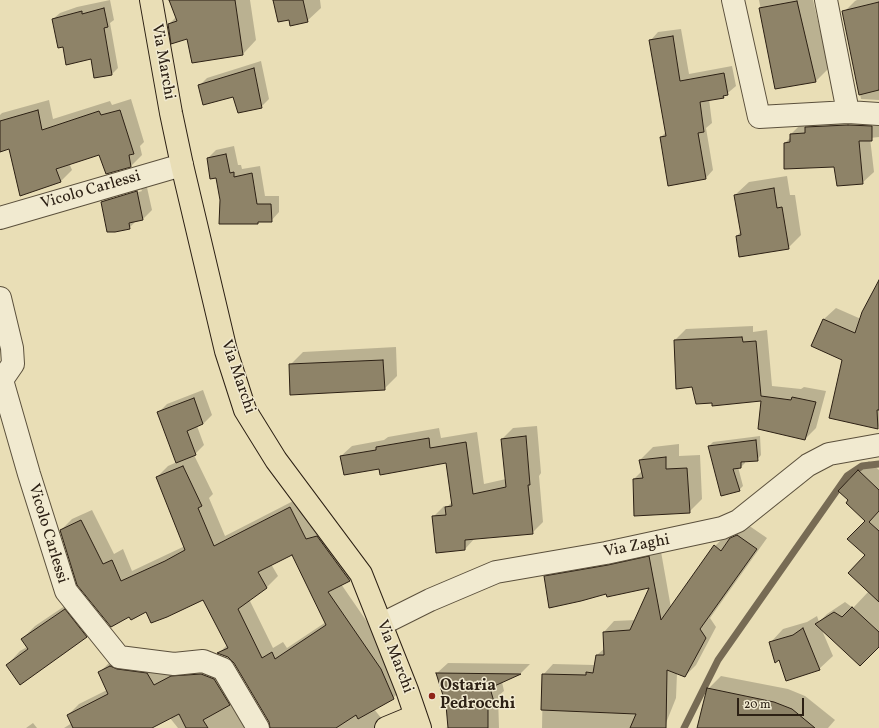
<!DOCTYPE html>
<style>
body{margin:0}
#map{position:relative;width:879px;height:728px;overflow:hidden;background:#e9deb6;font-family:Vollkorn,serif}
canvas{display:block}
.scale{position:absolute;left:737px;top:698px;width:67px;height:18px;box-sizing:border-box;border:2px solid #2c2014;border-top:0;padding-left:5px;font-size:12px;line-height:14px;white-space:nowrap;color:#2c2014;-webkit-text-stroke:3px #f1ead0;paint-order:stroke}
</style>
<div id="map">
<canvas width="879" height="728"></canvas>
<div class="scale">20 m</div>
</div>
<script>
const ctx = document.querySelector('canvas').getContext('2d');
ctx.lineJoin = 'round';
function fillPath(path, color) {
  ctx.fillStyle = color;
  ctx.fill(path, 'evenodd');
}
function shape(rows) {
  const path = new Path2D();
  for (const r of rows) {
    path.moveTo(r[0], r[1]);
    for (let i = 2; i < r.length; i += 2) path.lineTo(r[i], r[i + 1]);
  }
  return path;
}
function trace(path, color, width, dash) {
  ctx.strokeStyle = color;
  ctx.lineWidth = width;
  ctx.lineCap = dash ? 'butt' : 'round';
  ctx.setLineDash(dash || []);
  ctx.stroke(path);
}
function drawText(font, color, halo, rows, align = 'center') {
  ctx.font = font + ' Vollkorn,serif';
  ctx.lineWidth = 3;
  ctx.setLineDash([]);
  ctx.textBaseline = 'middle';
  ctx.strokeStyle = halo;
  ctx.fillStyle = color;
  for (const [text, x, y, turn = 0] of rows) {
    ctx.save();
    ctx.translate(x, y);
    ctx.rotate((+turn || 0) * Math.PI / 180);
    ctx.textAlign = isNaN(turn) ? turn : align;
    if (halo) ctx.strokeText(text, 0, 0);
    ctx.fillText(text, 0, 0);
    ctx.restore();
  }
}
const shadow = shape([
 [110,0,114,20,110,23,118,68,112,74,92,58,63,45,53,19,60,13,77,7],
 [170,0,250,0,256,40,243,54,193,62,187,37,169,24,176,17],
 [274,0,320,0,321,8,307,21,289,19],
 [759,0,813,0,829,68,816,81,776,88],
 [857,0,879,0,879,100,861,99,844,12,855,1],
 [681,29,689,74,732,66,736,86,723,97,709,99,712,123,706,128,713,170,705,179,661,137,666,132,650,41,658,32],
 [261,61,269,99,261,107,234,95,199,86,207,78],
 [131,99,144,142,140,146,142,155,131,166,106,173,100,153,69,163,72,170,61,181,21,195,10,148,0,150,0,115,2,113,49,100,53,119,110,101,112,105],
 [879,115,879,137,870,138,874,172,862,183,835,166,785,143,791,137,791,134,802,123],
 [234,146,238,165,241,165,242,169,260,166,265,196,279,196,279,212,271,221,260,221,257,223,221,200,217,177,208,158,216,150],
 [787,176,790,195,795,195,801,235,788,248,737,236,741,231,735,195,749,182],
 [146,183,152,210,143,219,136,221,129,228,109,232,102,202,111,193],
 [141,189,142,191,111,200,111,198],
 [879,283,879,426,877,428,824,319,836,308,861,319],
 [753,326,753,332,767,330,772,386,801,389,804,387,826,391,816,428,805,439,762,400,713,402,692,385,675,340,686,329],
 [396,347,397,376,384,389,290,365,303,352],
 [203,390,212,415,203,424,197,426,204,445,194,455,213,494,209,498,225,536,301,497,360,569,349,580,341,584,392,658,404,687,393,698,374,709,389,728,271,728,270,721,235,662,228,657,219,653,227,645,204,598,146,611,61,530,72,519,92,510,114,554,123,549,132,571,185,546,157,477,168,466,177,462,158,413,167,404],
 [292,554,326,622,287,648,283,642,273,648,249,599,267,587,278,576,271,564],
 [537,426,541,473,539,476,543,522,532,533,475,538,465,549,433,517,444,506,448,506,453,501,447,462,380,468,341,456,352,446,384,440,388,437,439,428,441,438,477,432,484,484,506,479,502,439,513,428],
 [760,436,761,455,757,460,745,460,745,463,741,467,738,467,743,486,739,490,709,446,713,442],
 [679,444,679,456,700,455,702,499,689,512,634,479,642,471,640,460,653,447],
 [869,461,879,470,879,646,821,628,833,656,819,669,780,659,770,643,783,629,807,622,817,616,819,622,827,614,845,602,853,608,869,591,866,521,849,500,858,471],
 [748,525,767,538,710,618,716,627,696,665,685,676,677,673,676,698,664,728,542,728,543,675,553,664,594,665,597,655,605,648,604,632,614,621,636,620,651,587,607,593,545,577,555,566,660,546,671,608,715,546,726,535,731,539,742,528],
 [78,597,100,624,87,637,7,665,20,651,27,647,22,639,35,626],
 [110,662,158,662,165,675,183,666,213,663,263,728,178,728,170,718,150,728,64,728,72,723,68,715,79,704,107,690,99,673],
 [448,663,530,664,521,673,502,682,504,691,498,696,499,728,445,728,449,727,447,705,437,673],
 [721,676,788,689,805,696,835,720,828,728,698,728,708,689],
 [33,723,37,728,26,728]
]);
const stream = shape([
 [684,728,718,660,847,476,862,466,879,464]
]);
const building = shape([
 [169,0,235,0,243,55,192,63,187,39,171,44,168,24,177,21,169,0],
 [273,0,303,0,308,22,290,26,289,20,278,22,273,0],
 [797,1,816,82,775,89,759,8,797,1],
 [879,2,879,90,859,95,842,11,879,2],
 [104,8,108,27,104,28,112,75,94,78,91,59,66,65,63,47,58,48,52,19,82,11,82,14,104,8],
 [673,36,680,81,724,73,728,95,723,96,724,98,700,102,704,132,698,133,706,179,668,186,660,137,666,136,649,40,673,36],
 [254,68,262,108,238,113,233,97,203,105,198,85,254,68],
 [38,110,42,130,99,111,101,115,120,110,134,154,129,155,131,167,106,174,99,155,56,169,61,182,20,196,9,149,0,152,0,121,38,110],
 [848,125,872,126,872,141,859,141,863,184,837,186,834,167,784,169,784,143,790,142,790,134,805,133,805,127,848,125],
 [226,154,230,173,234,172,234,177,252,173,257,204,271,204,272,222,258,222,258,224,219,224,220,200,216,178,210,179,207,158,226,154],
 [774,188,777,208,782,207,789,249,739,257,736,236,741,235,734,195,774,188],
 [137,191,143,220,129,223,130,229,115,232,107,232,101,202,137,191],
 [879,280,879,410,877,410,878,429,829,418,842,360,811,346,823,319,855,333,862,312,879,280],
 [742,337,743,342,756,341,761,396,791,400,792,397,816,402,805,440,758,429,761,401,712,406,712,403,696,404,692,387,676,389,674,340,742,337],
 [383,360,385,390,290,395,289,364,383,360],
 [194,398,203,424,187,431,196,455,176,463,157,412,194,398],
 [526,436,530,485,528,485,533,534,465,540,465,550,436,553,432,516,446,515,445,507,452,506,446,463,380,475,379,469,344,475,340,456,376,450,376,447,429,438,430,448,466,442,473,494,506,487,501,439,526,436],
 [756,440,758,461,741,462,741,468,733,469,740,491,721,496,708,446,756,440],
 [666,457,666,469,687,468,690,513,634,516,633,479,643,478,639,460,666,457],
 [183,466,202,506,198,508,214,546,290,507,306,539,317,536,350,581,328,592,381,669,394,699,358,719,356,715,336,728,270,728,269,722,234,663,228,657,217,653,228,648,203,600,167,617,151,623,146,612,131,620,129,617,111,627,77,585,60,530,81,520,103,564,112,560,121,581,165,561,185,550,156,477,183,466],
 [292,555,326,625,275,659,272,652,262,658,238,609,267,588,258,572,292,555],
 [858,470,879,490,879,511,869,522,879,531,879,602,848,573,865,555,847,539,865,521,846,503,848,500,838,491,858,470],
 [737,535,757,549,700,629,706,638,685,677,667,670,666,728,630,728,636,714,541,710,542,674,586,675,586,672,593,673,596,655,604,655,603,632,630,630,649,588,607,597,606,594,581,601,549,608,544,576,608,565,649,556,661,620,714,545,721,551,730,538,737,535],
 [852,607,879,632,879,647,860,666,815,624,834,612,842,617,852,607],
 [65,609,87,637,20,685,6,665,28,649,21,639,65,609],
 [803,628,820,670,786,681,779,660,775,663,769,642,793,635,803,628],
 [110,666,117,669,147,673,154,685,171,676,201,674,214,679,230,705,203,720,208,728,186,728,179,714,152,728,73,728,67,715,108,694,98,672,110,666],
 [436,673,521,674,490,688,494,702,488,704,488,728,448,728,446,705,436,673],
 [707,688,774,702,792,709,815,728,697,728,707,688]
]);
const minor = shape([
 [733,0,759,117,848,112,879,114],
 [826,0,848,112],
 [0,218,182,165],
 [0,298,12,348,13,364,2,380,29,474,66,591,119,657,174,664,203,661,223,669,258,728],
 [382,624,430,600,496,572,606,553,722,528,738,521,808,465,829,454,879,445]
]);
const major = shape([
 [151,0,171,113,182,165,226,351,245,410,276,460,361,574,407,690,420,728],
 [386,728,415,716]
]);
const markers = [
 [432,696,4,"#8f2418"]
];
const streetNames = [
 ["Via Marchi",162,62,80],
 ["Vicolo Carlessi",91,191,-16],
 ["Via Marchi",237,377,71],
 ["Vicolo Carlessi",47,534,73],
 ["Via Zaghi",637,547,-11],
 ["Via Marchi",394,657,69]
];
const poiNames = [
 ["Ostaria",440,687],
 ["Pedrocchi",440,705]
];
fillPath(shadow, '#0003');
trace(stream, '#776b54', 7);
fillPath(building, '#8e8368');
trace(building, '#2c2014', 1);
trace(minor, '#5b503c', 24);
trace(major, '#2c2014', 24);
trace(minor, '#f1ead0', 22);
trace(major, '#e9deb6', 22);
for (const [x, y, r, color] of markers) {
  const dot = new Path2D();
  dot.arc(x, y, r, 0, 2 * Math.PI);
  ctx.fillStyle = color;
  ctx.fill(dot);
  trace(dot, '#f1ead0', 1.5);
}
drawText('16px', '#2c2014', '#f1ead0', streetNames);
drawText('bold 16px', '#2c2014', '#f1ead0', poiNames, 'left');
</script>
